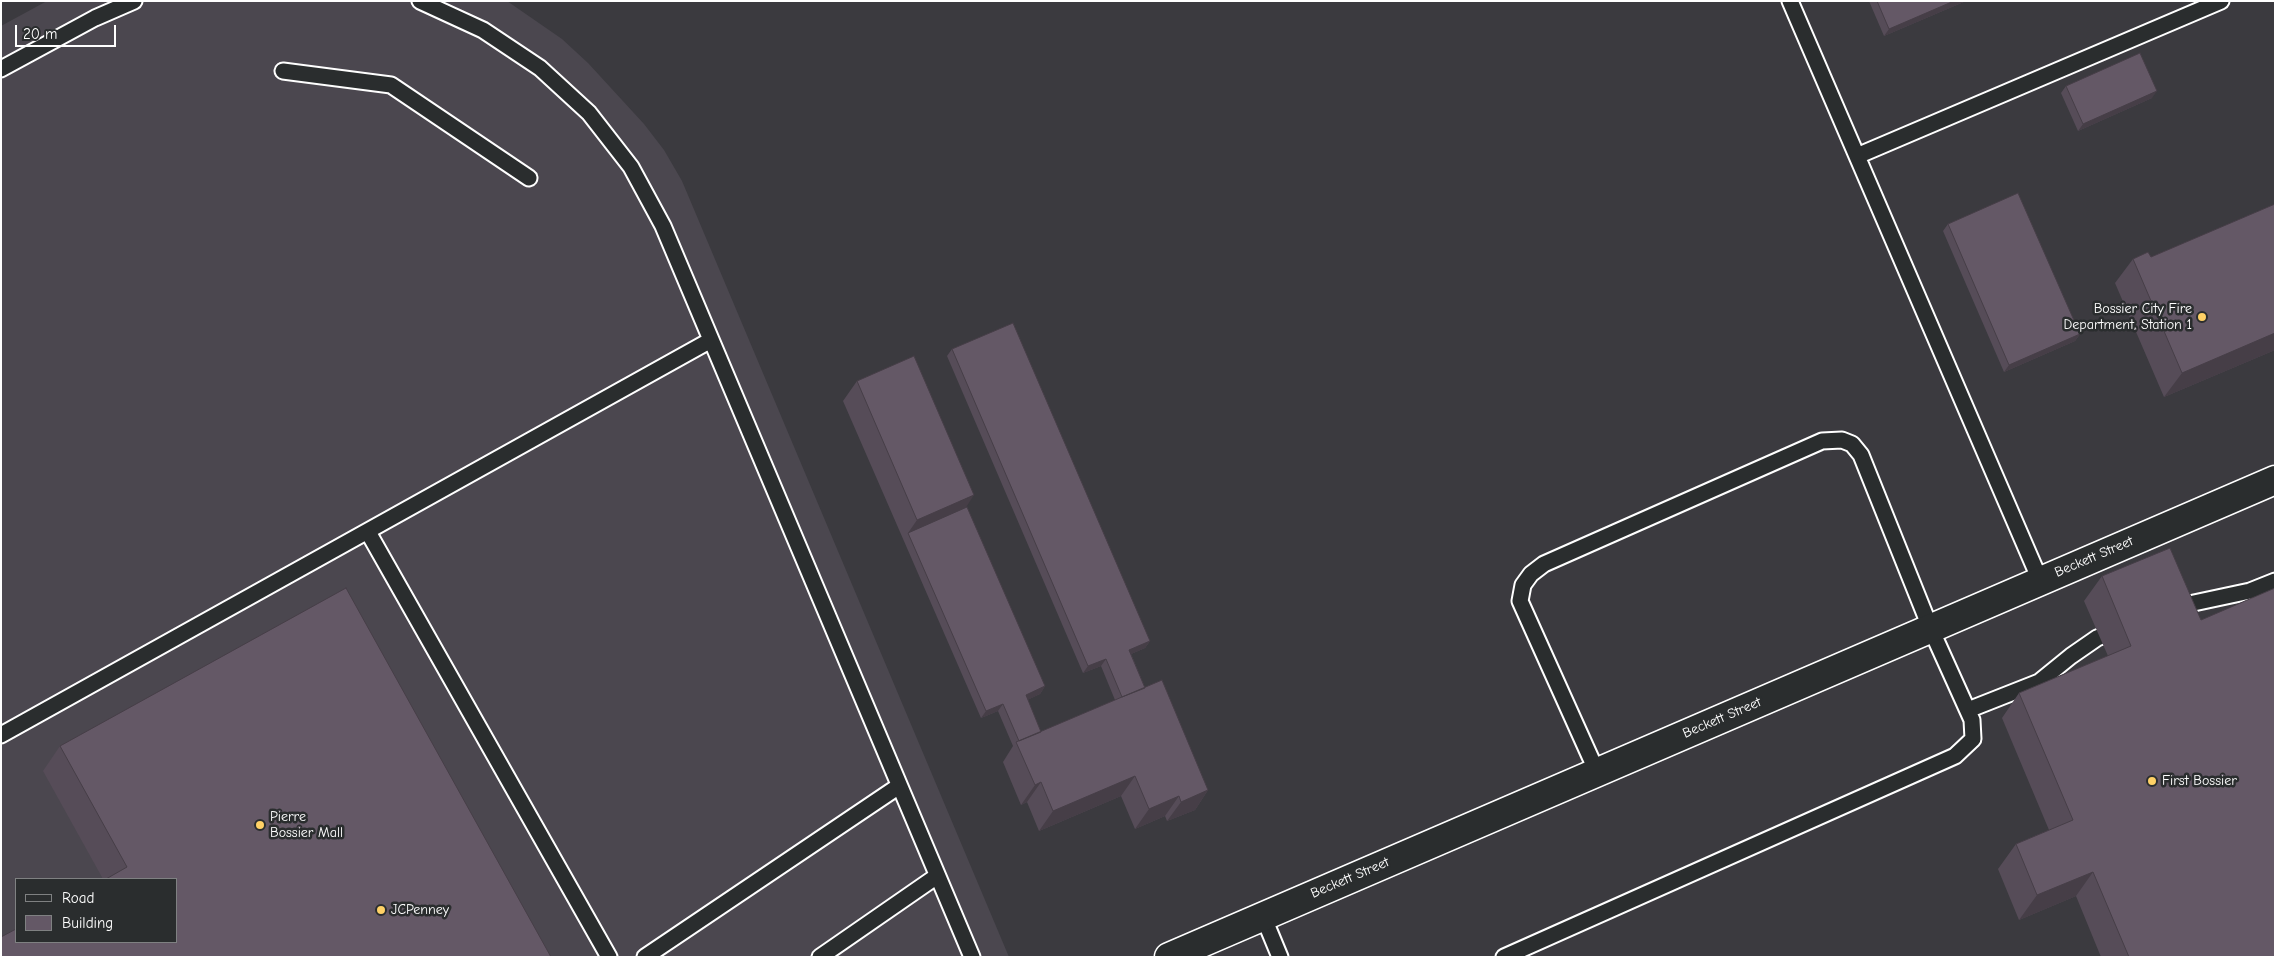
<!DOCTYPE html>
<style>
body{margin:0}
#map{position:relative;width:2276px;height:958px;overflow:hidden;background:#3b3a3f;font-family:"Comic Neue",sans-serif}
canvas{display:block}
.frame{position:absolute;inset:0;border:2px solid #fff;pointer-events:none}
.legend{position:absolute;left:15px;top:878px;width:162px;height:65px;box-sizing:border-box;background:#2a2d2e;border:1px solid #7f8182;margin:0;padding:6px 9px;list-style:none;font-size:15px;color:#fff}
.legend li{display:flex;align-items:center;gap:10px;height:25px}
.legend b{width:25px;border:1px solid #7f8182}
.scale{position:absolute;left:15px;top:25px;width:101px;height:22px;box-sizing:border-box;border:2px solid #fff;border-top:0;padding-left:6px;font-size:15px;line-height:18px;white-space:nowrap;color:#fff;-webkit-text-stroke:4px #2a2d2e;paint-order:stroke}
</style>
<div id="map">
<canvas width="2276" height="958"></canvas>
<div class="frame"></div>
<ul class="legend">
<li><b style="height:6px;background:#2a2d2e"></b>Road</li>
<li><b style="height:14px;background:#645866"></b>Building</li>
</ul>
<div class="scale">20 m</div>
</div>
<script>
const ctx = document.querySelector('canvas').getContext('2d');
ctx.lineJoin = 'round';
function fillPath(path, color) {
  ctx.fillStyle = color;
  ctx.fill(path, 'evenodd');
}
function shape(rows) {
  const path = new Path2D();
  for (const r of rows) {
    path.moveTo(r[0], r[1]);
    for (let i = 2; i < r.length; i += 2) path.lineTo(r[i], r[i + 1]);
  }
  return path;
}
function trace(path, color, width, dash) {
  ctx.strokeStyle = color;
  ctx.lineWidth = width;
  ctx.lineCap = dash ? 'butt' : 'round';
  ctx.setLineDash(dash || []);
  ctx.stroke(path);
}
function drawText(font, color, halo, rows, align = 'center') {
  ctx.font = font + ' "Comic Neue",sans-serif';
  ctx.lineWidth = 5;
  ctx.setLineDash([]);
  ctx.textBaseline = 'middle';
  ctx.strokeStyle = halo;
  ctx.fillStyle = color;
  for (const [text, x, y, turn = 0] of rows) {
    ctx.save();
    ctx.translate(x, y);
    ctx.rotate((+turn || 0) * Math.PI / 180);
    ctx.textAlign = isNaN(turn) ? turn : align;
    if (halo) ctx.strokeText(text, 0, 0);
    ctx.fillText(text, 0, 0);
    ctx.restore();
  }
}
const built = shape([
 [47,1,507,1,562,39,588,63,644,124,664,150,682,181,1009,957,1,957,1,26],
 [16,879,176,879,176,942,16,942]
]);
const lane = shape([
 [420,1,483,30,540,68,589,113,631,167,663,226,972,957],
 [1790,1,2040,580],
 [1,69,95,18,134,1],
 [283,71,391,85,529,178],
 [1857,156,2221,1],
 [368,532,609,957],
 [2175,607,2250,591,2275,581],
 [1968,710,2039,682,2071,656,2097,638,2119,629],
 [1,735,711,340],
 [1263,916,1280,957],
 [645,957,899,786],
 [820,957,937,876],
 [1504,957,1955,756,1973,739,1972,720,1930,627,1861,455,1852,444,1842,440,1822,441,1544,564,1531,574,1523,585,1520,601,1597,772]
]);
const street = shape([
 [1169,957,2275,480]
]);
const wall = shape([
 [1869,1,1966,1,1884,36],
 [2066,86,2152,98,2078,131,2061,93],
 [2275,204,2275,350,2164,397,2115,283,2133,259,2151,257],
 [1948,224,2080,334,2075,341,2004,372,1943,231],
 [952,349,1150,641,1145,648,1131,654,1145,688,1208,790,1195,810,1167,821,1165,816,1135,829,1121,796,1039,831,1027,802,1021,805,1003,762,1013,746,998,711,981,718,843,401,857,381,965,508,1045,686,1040,694,1027,700,1041,732,1115,700,1101,666,1083,673,947,356],
 [2102,576,2275,957,2101,957,2076,896,2019,920,1998,869,2016,844,2049,830,2002,718,2019,693,2108,656,2084,601],
 [60,746,176,879,103,879,43,771]
]);
const shadedWall = shape([
 [1954,1,1966,1,1884,36,1889,29],
 [2157,91,2152,98,2078,131,2083,124],
 [2275,333,2275,350,2164,397,2182,373],
 [2080,334,2075,341,2004,372,2009,365],
 [974,495,961,515,908,533,917,520],
 [1150,641,1145,648,1124,657,1129,650],
 [1106,659,1101,666,1083,673,1088,666],
 [1045,686,1040,694,1021,703,1026,695],
 [1003,704,998,711,981,718,986,711],
 [1135,776,1121,796,1039,831,1053,811],
 [1041,782,1027,802,1021,805,1035,785],
 [1208,790,1195,810,1167,821,1181,802],
 [1179,796,1165,816,1135,829,1149,809],
 [2093,872,2076,896,2019,920,2037,895]
]);
const building = shape([
 [1877,1,1954,1,1889,29,1877,1],
 [2140,53,2157,91,2083,124,2066,86,2140,53],
 [2018,193,2080,334,2009,365,1948,224,2018,193],
 [2275,204,2275,333,2182,373,2133,259,2148,252,2151,257,2275,204],
 [1013,323,1150,641,1129,650,1145,688,1122,697,1106,659,1088,666,952,349,1013,323],
 [914,356,974,495,917,520,857,381,914,356],
 [967,507,1045,686,1026,695,1041,732,1019,741,1003,704,986,711,908,533,967,507],
 [2170,548,2201,620,2275,588,2275,957,2129,957,2093,872,2037,895,2016,844,2073,820,2019,693,2131,646,2102,576,2170,548],
 [346,588,551,957,1,957,1,937,16,929,16,942,176,942,176,879,106,879,127,867,60,746,346,588],
 [1162,680,1208,790,1181,802,1179,796,1149,809,1135,776,1053,811,1041,782,1035,785,1016,742,1162,680]
]);
const markers = [
 [2202,317,5,"#ffd166"],
 [2152,781,5,"#ffd166"],
 [260,825,5,"#ffd166"],
 [381,910,5,"#ffd166"]
];
const poiNames = [
 ["Bossier City Fire",2192,309,"right"],
 ["Department, Station 1",2192,325,"right"],
 ["First Bossier",2162,781],
 ["Pierre",270,817],
 ["Bossier Mall",270,833],
 ["JCPenney",391,910]
];
const streetNames = [
 ["Beckett Street",2094,557,-23],
 ["Beckett Street",1722,718,-23],
 ["Beckett Street",1350,878,-23]
];
fillPath(built, '#4b474f');
trace(lane, '#fff', 19);
trace(street, '#fff', 31);
trace(lane, '#2a2d2e', 15);
trace(street, '#2a2d2e', 28);
fillPath(wall, '#564c58');
fillPath(shadedWall, '#463e47');
fillPath(building, '#645866');
trace(building, '#463e47', 1);
for (const [x, y, r, color] of markers) {
  const dot = new Path2D();
  dot.arc(x, y, r, 0, 2 * Math.PI);
  ctx.fillStyle = color;
  ctx.fill(dot);
  trace(dot, '#2a2d2e', 2);
}
drawText('14px', '#fff', '#2a2d2e', poiNames, 'left');
drawText('14px', '#fff', '#2a2d2e', streetNames);
</script>
